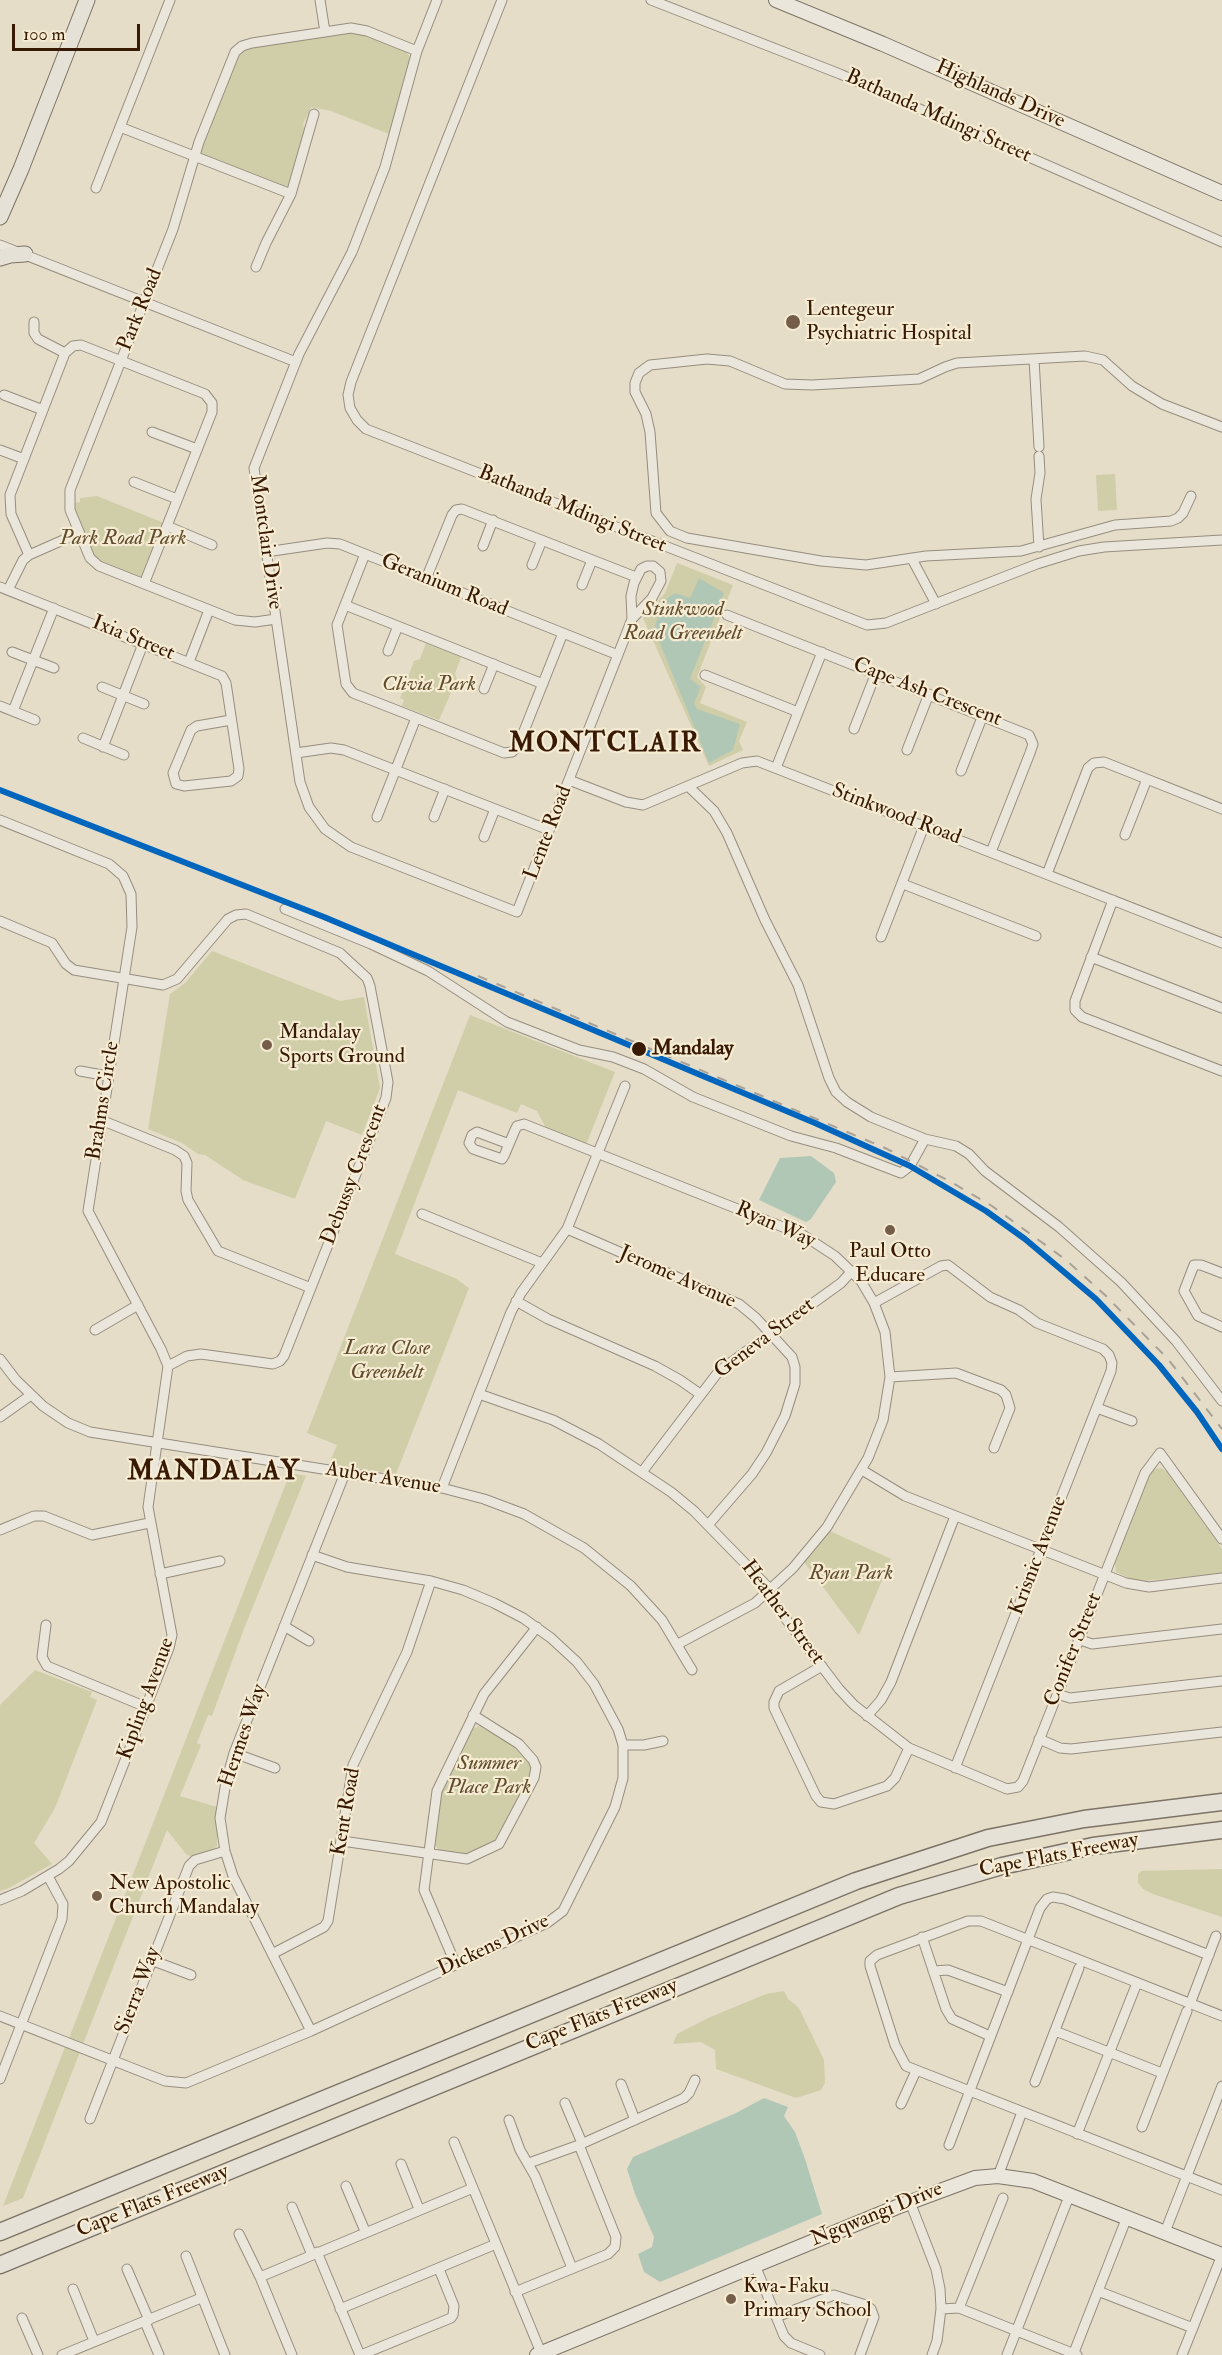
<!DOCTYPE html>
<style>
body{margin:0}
#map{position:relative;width:1222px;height:2355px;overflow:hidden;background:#e5ddc8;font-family:"IM FELL Double Pica",serif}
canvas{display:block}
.scale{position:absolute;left:12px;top:24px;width:128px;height:27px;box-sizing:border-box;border:3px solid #381a04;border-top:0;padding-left:8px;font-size:18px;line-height:21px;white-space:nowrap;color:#381a04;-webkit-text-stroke:4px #f6ecd3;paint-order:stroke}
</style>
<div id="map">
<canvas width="1222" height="2355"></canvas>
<div class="scale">100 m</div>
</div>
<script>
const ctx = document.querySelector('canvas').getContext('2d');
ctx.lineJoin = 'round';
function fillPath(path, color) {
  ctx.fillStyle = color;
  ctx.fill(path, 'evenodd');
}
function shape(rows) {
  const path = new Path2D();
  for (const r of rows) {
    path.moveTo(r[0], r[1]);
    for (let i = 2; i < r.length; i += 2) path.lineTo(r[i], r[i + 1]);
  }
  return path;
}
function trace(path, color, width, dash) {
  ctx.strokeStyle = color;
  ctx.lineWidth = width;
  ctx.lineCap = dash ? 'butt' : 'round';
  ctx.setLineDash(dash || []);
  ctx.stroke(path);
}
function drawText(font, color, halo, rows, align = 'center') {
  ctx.font = font + ' "IM FELL Double Pica",serif';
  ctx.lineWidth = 4.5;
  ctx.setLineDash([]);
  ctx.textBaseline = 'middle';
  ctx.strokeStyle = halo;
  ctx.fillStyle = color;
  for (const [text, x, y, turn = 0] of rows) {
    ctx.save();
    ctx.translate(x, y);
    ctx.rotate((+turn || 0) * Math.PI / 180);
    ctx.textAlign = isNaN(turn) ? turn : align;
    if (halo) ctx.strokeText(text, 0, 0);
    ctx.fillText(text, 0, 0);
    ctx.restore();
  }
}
const green = shape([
 [351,32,362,34,404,50,409,55,409,61,389,134,331,111,311,107,303,124,305,131,291,184,285,187,203,155,201,150,240,53,251,47],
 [1115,474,1117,510,1098,511,1096,475],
 [97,496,164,523,141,578,96,560,71,503,80,502,80,498],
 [677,563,733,585,697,677,706,687,700,703,747,722,739,741,743,750,709,766,643,618,665,593],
 [426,643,461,657,455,674,457,679,439,720,402,706,404,700,400,698,414,661,420,659],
 [212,951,340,1001,364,997,380,1088,362,1135,326,1121,295,1199,243,1180,205,1155,198,1154,182,1143,148,1129,170,994,185,983],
 [470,1015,615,1072,586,1145,547,1130,537,1111,521,1104,517,1113,458,1090,395,1254,455,1278,469,1288,396,1474,329,1464,337,1445,307,1433],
 [1161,1468,1167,1472,1222,1549,1222,1573,1144,1581,1131,1579,1116,1572,1115,1562,1149,1475,1154,1469],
 [290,1473,306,1476,245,1626,212,1716,208,1715,197,1743,201,1745,180,1796,217,1807,217,1846,213,1850,192,1857,186,1854,167,1830,83,2044,69,2038],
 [830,1531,891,1559,859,1635,804,1562],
 [35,1670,92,1692,90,1697,97,1700,55,1808,34,1843,52,1864,9,1888,0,1891,0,1705],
 [479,1726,515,1746,530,1762,532,1773,498,1841,469,1855,439,1850,434,1844,442,1790,472,1729],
 [1222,1869,1222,1917,1153,1894,1143,1889,1138,1883,1138,1875,1141,1871],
 [784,1991,788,1999,799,2008,824,2060,825,2083,821,2090,796,2098,716,2069,715,2050,701,2042,673,2044,677,2034,708,2018,766,1994],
 [65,2047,80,2052,23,2198,3,2206]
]);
const water = shape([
 [699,578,724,593,690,679,701,687,694,703,697,709,740,724,733,750,709,763,654,629,663,601,675,593,690,598],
 [811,1156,834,1173,836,1182,811,1219,806,1222,759,1200,780,1158],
 [764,2098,788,2107,784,2116,795,2132,805,2159,822,2214,660,2282,644,2272,638,2254,652,2247,654,2237,635,2194,627,2169,633,2157,736,2113]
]);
const street = shape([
 [170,0,120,127,291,194],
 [320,0,325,32],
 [437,0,417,51,385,167,352,252,299,354,254,468,300,782,309,807,325,829,351,847,517,912,632,619,631,596,634,583,641,569,647,566,653,566,660,572,661,581,652,598,632,619],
 [502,0,351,382,348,395,350,408,357,420,366,429,867,625,886,623,1037,564,1079,551,1104,547,1222,540],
 [651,0,840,74,1222,242],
 [96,188,120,127],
 [0,245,296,362],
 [256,267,266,243,291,194,314,114],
 [34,322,34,333,38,339,65,353],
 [1034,359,1039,447],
 [4,395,43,410],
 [152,432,197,449],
 [0,450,24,459],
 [134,482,177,499],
 [1191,496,1183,513,1178,518,1171,521,1115,525,1021,551,926,556,866,565,821,561,687,538,670,531,656,513,650,432,646,414,635,392,635,383,639,373,650,365,707,359,730,361,785,384,812,385,919,379,945,367,957,363,1085,356,1103,360,1132,386,1162,404,1222,427],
 [167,526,212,545],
 [483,546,493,520],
 [1039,547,1036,499,1040,473,1039,456],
 [266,552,327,543,340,544,618,655],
 [365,554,337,625,346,684,353,693,404,713,504,753,512,752,518,746,563,633],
 [29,555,11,514,10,495,65,353,73,346,81,345,205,394,212,403,212,412,144,584],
 [912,559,936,604],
 [532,565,542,540],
 [426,579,452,515,456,510,462,509,636,577],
 [582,585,592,560],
 [0,587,222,676,226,683,239,769,238,776,231,781,184,786,176,784,173,773,191,730,197,726,231,720],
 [8,590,23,560,29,555,79,533],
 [345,605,543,684],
 [727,615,1029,735,1033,744,1030,753,991,852],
 [276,619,255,622,235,620,99,566,90,558,70,510,70,490,173,229,199,142,235,52,242,46,252,43,351,28,367,31,417,51],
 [388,651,398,626],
 [12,652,54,668],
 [189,662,209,610],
 [705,675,798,712],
 [102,687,144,704],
 [484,689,494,664],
 [0,706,35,720],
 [13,711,54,608],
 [854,729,876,673],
 [83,738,124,755],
 [103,747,143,644],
 [907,750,929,694],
 [296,753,331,748,344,750,549,830],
 [776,768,822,652],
 [961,771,983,715],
 [569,780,626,802,643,805,742,763,757,761,1222,943],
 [688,786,714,811,727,833,765,920,798,985,829,1078,836,1092,847,1102,871,1117,925,1139,956,1146,969,1154,985,1171,1059,1227,1121,1282,1176,1341,1222,1401],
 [377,817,416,718],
 [434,817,445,789],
 [0,820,109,864,123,876,131,894,132,927,88,1211,161,1349,168,1366,148,1507,172,1635,169,1648,101,1822,69,1861,59,1869,22,1891,0,1900],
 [1125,835,1147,779],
 [484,837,495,809],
 [1047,874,1088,768,1094,763,1104,762,1222,809],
 [903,884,1036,936],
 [1113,900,1075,1001,1075,1010,1082,1017,1222,1071],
 [285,909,371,944,428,971,507,1022,579,1050,613,1057,644,1069,693,1097,791,1136,836,1148,901,1173,910,1166,925,1139],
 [0,921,52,943,66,964,74,970,163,985,177,979,228,919,236,915,246,914,340,953,367,978,370,986,388,1082,386,1098,284,1356,280,1361,273,1364,201,1354,187,1356,168,1366],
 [881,937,924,826],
 [1091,957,1222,1008],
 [80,1071,108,1076],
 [101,1120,175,1150,184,1156,187,1163,186,1191,188,1200,218,1251,311,1288],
 [509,1144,477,1132,472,1135,469,1143,473,1149,502,1159,504,1156,515,1130,517,1126,524,1124,803,1235,835,1256,861,1281,874,1303,885,1332,890,1377,883,1420,868,1458,827,1527,793,1568,755,1603,678,1644],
 [422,1214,542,1263],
 [567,1229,739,1304,756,1318,792,1357,795,1367,795,1384,785,1416,766,1453,752,1474,708,1525],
 [1222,1273,1201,1265,1194,1265,1184,1291,1198,1316,1222,1327],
 [516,1301,548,1319,655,1366,680,1380,700,1394],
 [874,1303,941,1266,948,1265,990,1297,1019,1310,1037,1323,1103,1349,1109,1355,1112,1363,1111,1371,955,1768],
 [95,1330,138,1305],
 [0,1359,16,1380,43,1406,68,1423,90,1432,442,1488,484,1499,524,1514,584,1548,631,1586,662,1620,692,1670],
 [890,1377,956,1373,1001,1390,1006,1395,1010,1408,994,1448],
 [479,1394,553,1420,599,1444,671,1492,694,1511,767,1586,770,1598,839,1689,854,1705,909,1748,1007,1789,1018,1787,1023,1781,1145,1473,1160,1453,1222,1539],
 [1097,1408,1132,1421],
 [0,1417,31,1395],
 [862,1470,905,1496,1126,1583,1149,1587,1222,1578],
 [642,1472,719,1371,841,1283,852,1271],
 [442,1488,511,1312,521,1293,567,1229,625,1086],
 [0,1530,34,1516,44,1516,92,1535,149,1523],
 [160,1574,220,1561],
 [46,1625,42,1657,47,1666,146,1707],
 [284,1626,309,1641],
 [1078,1639,1092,1644,1222,1629],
 [822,1666,779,1691,774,1702,774,1708,816,1796,821,1802,834,1804,887,1786,895,1778,909,1748],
 [1057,1694,1070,1698,1222,1681],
 [867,1716,881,1700,891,1682,955,1516],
 [1039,1739,1060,1748,1071,1749,1222,1732],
 [623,1745,644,1745,663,1741],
 [234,1753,275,1768],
 [342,1841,467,1859,499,1844,534,1778,536,1767,533,1760,519,1744,473,1715],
 [922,1937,946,2009,952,2019,990,2036],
 [272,1954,324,1927,328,1921,353,1765,407,1652,431,1581],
 [151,1960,191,1975],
 [455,1963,424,1890,437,1791,484,1694,537,1627],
 [933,1971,948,1970,1008,1992],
 [1190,2004,1216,1936],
 [0,2016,165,2081,186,2083,311,2031,547,1923,563,1911,615,1807,623,1778,623,1745,618,1729,594,1684,577,1662,551,1638,523,1618,494,1603,463,1590,431,1581,347,1567,312,1555],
 [1222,2016,981,1921,968,1921,877,1955,870,1961,870,1966,895,2045,906,2066,1222,2190],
 [311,2031,233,1876,225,1851,220,1818,226,1782,234,1753,345,1473],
 [1055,2031,1162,2073],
 [0,2079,62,1919,63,1904,48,1876],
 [1035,2082,1079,1968],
 [621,2084,635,2120],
 [565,2103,582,2143],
 [901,2104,916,2071],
 [90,2119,189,1866,195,1860,225,1851],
 [509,2120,520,2150,535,2176,572,2268],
 [1142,2127,1187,2011],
 [1077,2134,1137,1983],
 [454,2142,542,2355],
 [949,2145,1040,1908,1047,1899,1053,1897,1065,1899,1209,1955],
 [529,2163,579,2145,684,2098,689,2093,695,2080],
 [401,2164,419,2209],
 [998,2176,1022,2112],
 [346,2186,365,2231],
 [910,2202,936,2269,940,2289,941,2309,937,2341,932,2355],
 [292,2207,312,2255],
 [1165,2232,1222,2086],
 [239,2234,260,2277,292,2355],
 [317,2252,360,2355],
 [186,2256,225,2355],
 [755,2265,784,2336,791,2343,820,2355],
 [127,2269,149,2320],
 [260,2277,473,2188],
 [73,2289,94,2341],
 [1098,2291,1193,2328],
 [515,2292,608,2254,615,2247,616,2237,579,2145],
 [959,2308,1003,2198],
 [340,2309,496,2244],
 [941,2309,959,2308,1077,2355],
 [776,2317,834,2295,866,2305,871,2309,874,2317,860,2355],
 [22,2318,38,2355],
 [145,2322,159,2355],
 [62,2355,201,2298],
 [361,2355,451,2318,453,2315,454,2306,439,2269],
 [1007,2355,1070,2194],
 [1073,2355,1127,2217],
 [1182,2355,1222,2255]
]);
const secondary = shape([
 [776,0,883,44,1222,193],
 [537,2355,897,2207,975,2178,998,2176,1033,2181,1222,2255]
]);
const primary = shape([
 [0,217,21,169,87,0],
 [0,258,10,255,25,254]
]);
const highway = shape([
 [0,2232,856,1881,988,1838,1084,1819,1222,1802],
 [0,2265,899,1896,1002,1866,1093,1846,1222,1830]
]);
const rail = shape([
 [478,976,885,1148,951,1182,992,1206,1066,1260,1105,1295,1168,1359,1222,1429]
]);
const rail1 = shape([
 [0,790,324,917,815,1123,910,1166,986,1211,1025,1239,1096,1299,1159,1365,1197,1412,1222,1449]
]);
const markers = [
 [793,322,8,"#755e49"],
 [267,1045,6,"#755e49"],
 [639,1049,8,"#381a04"],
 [890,1230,6,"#755e49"],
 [97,1896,6,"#755e49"],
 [731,2299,6,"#755e49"]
];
const streetNames = [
 ["Highlands Drive",1000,95,24],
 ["Bathanda Mdingi Street",938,117,24],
 ["Park Road",141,310,-68],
 ["Bathanda Mdingi Street",572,510,22],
 ["Montclair Drive",265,542,82],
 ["Geranium Road",444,586,22],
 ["Ixia Street",133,639,22],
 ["Cape Ash Crescent",927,693,21],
 ["Stinkwood Road",896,815,21],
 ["Lente Road",549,833,-69],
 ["Brahms Circle",104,1101,-81],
 ["Debussy Crescent",355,1175,-69],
 ["Ryan Way",775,1226,24],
 ["Jerome Avenue",677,1278,24],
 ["Geneva Street",765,1339,-37],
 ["Auber Avenue",383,1479,9],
 ["Krisnic Avenue",1039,1556,-69],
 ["Heather Street",782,1613,53],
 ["Conifer Street",1074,1650,-68],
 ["Kipling Avenue",147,1699,-70],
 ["Hermes Way",244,1736,-71],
 ["Kent Road",347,1812,-80],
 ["Cape Flats Freeway",1059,1856,-11],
 ["Dickens Drive",494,1946,-25],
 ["Sierra Way",139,1991,-69],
 ["Cape Flats Freeway",602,2016,-22],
 ["Cape Flats Freeway",153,2202,-22],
 ["Ngqwangi Drive",877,2215,-22]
];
const poiNames = [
 ["Lentegeur",806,310],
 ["Psychiatric Hospital",806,334],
 ["Mandalay",279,1033],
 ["Sports Ground",279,1057],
 ["Paul Otto",890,1252,"center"],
 ["Educare",890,1276,"center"],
 ["New Apostolic",109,1884],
 ["Church Mandalay",109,1908],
 ["Kwa-Faku",743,2287],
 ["Primary School",743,2311]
];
const parkNames = [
 ["Park Road Park",123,539],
 ["Stinkwood",683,610],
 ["Road Greenbelt",683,634],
 ["Clivia Park",429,685],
 ["Lara Close",387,1349],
 ["Greenbelt",387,1373],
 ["Ryan Park",851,1574],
 ["Summer",489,1764],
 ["Place Park",489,1788]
];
const stopNames = [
 ["Mandalay",652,1049]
];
const districtNames = [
 ["MONTCLAIR",605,745],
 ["MANDALAY",214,1473]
];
fillPath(green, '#d0cea8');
fillPath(water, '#b1c7b6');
trace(street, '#968d7f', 11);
trace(secondary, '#7c7366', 16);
trace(primary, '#7c7366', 17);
trace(highway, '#7c7366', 19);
trace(street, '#eae6db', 9);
trace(secondary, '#eae6db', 14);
trace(primary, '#e6e1d6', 15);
trace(highway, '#e6e1d6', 16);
trace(rail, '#a7a197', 2, [10, 10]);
trace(rail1, '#0065bd', 6);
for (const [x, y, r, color] of markers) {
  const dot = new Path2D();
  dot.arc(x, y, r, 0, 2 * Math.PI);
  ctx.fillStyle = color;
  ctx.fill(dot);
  trace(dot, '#f6ecd3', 2);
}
drawText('21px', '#381a04', '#f6ecd3', streetNames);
drawText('21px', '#381a04', '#f6ecd3', poiNames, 'left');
drawText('italic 21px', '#604c2d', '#f6ecd3', parkNames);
drawText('bold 21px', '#381a04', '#f6ecd3', stopNames, 'left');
ctx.letterSpacing = '1.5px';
drawText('bold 27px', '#381a04', '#f6ecd3', districtNames);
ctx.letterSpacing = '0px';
</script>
